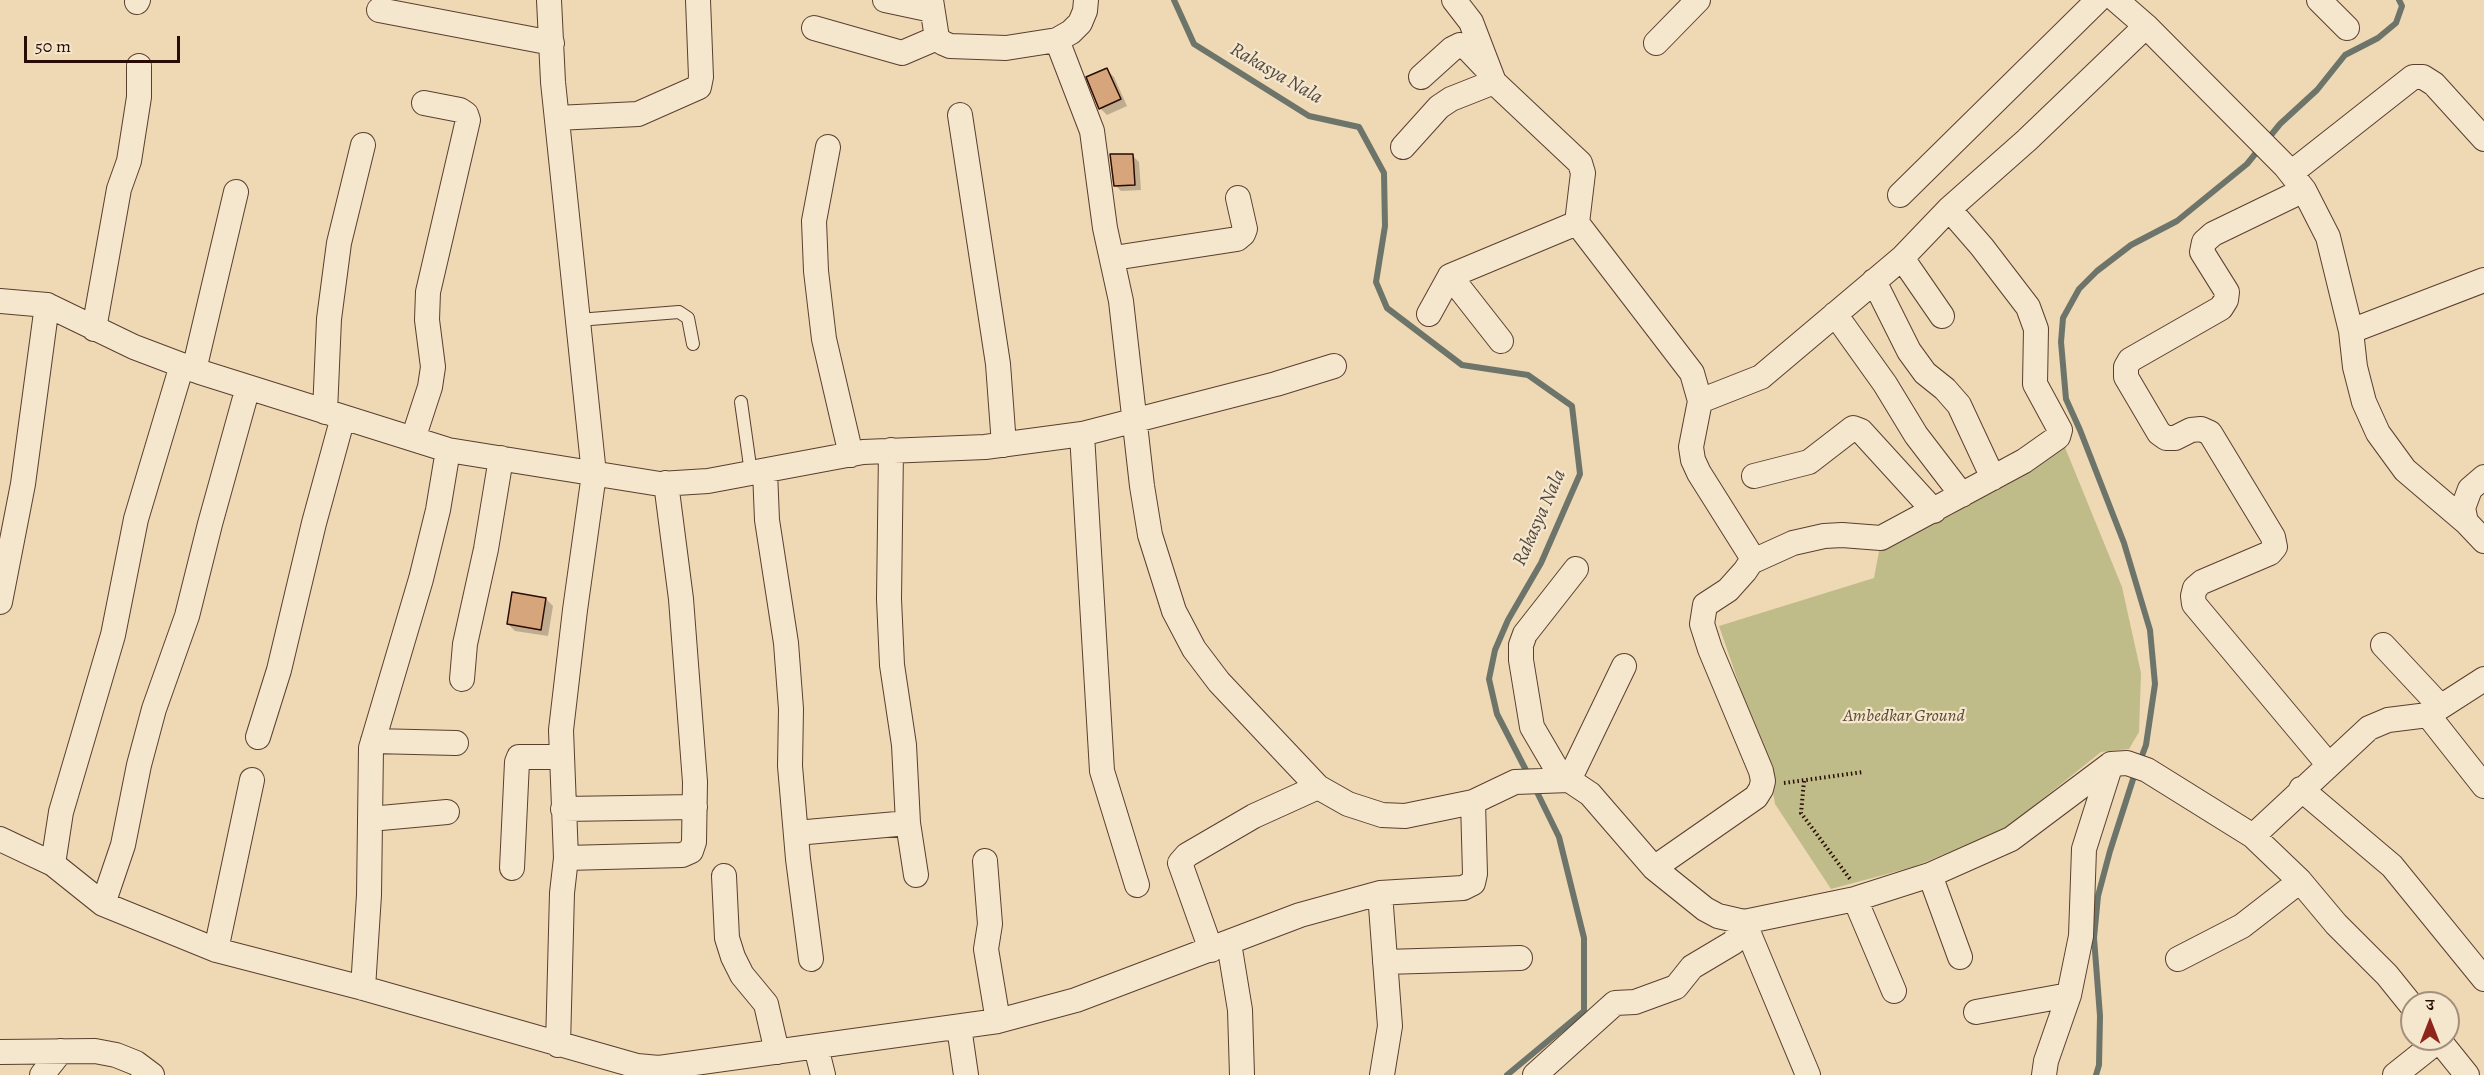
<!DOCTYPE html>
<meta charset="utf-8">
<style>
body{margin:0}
#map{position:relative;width:2484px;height:1075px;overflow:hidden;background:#efd8b4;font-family:Alegreya,"Noto Serif Devanagari",serif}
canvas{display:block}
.north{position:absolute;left:2400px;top:991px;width:60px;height:60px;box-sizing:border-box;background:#f5e6ce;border:2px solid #a38f7d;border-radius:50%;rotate:0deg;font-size:16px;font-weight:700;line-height:24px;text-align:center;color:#290c03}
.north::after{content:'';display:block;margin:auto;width:21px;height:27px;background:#8f2418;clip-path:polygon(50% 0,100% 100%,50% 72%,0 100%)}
.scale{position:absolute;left:24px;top:36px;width:156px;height:27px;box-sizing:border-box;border:3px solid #290c03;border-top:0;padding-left:8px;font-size:18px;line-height:21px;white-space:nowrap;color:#290c03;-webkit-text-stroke:4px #f5e6ce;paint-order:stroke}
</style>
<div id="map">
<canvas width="2484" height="1075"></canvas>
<div class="north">उ</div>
<div class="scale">50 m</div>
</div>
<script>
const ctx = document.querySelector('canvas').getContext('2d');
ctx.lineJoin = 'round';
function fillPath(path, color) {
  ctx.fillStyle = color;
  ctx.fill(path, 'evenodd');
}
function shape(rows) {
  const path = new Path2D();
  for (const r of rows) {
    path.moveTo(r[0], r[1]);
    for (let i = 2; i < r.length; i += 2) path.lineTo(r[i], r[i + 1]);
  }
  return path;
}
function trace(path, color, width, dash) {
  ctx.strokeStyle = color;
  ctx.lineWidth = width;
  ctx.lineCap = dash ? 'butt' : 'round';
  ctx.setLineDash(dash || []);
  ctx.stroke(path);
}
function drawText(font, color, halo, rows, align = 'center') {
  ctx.font = font + ' Alegreya,serif';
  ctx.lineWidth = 4.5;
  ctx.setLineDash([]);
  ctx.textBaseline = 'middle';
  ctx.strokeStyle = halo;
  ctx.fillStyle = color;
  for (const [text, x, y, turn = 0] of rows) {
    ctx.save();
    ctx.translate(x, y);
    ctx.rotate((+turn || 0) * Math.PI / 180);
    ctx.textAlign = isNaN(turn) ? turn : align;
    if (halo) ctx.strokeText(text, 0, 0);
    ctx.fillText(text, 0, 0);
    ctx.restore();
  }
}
const green = shape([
 [2064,445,2122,587,2141,673,2139,732,2129,749,2101,752,2005,829,1913,867,1831,889,1775,804,1770,774,1719,626,1874,578,1880,546,1950,516]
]);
const shadow = shape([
 [1107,70,1114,77,1127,106,1107,115,1100,108],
 [1133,156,1139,162,1141,190,1121,191,1115,185],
 [546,599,553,606,548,636,515,631,508,624]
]);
const stream = shape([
 [1174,0,1194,44,1309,116,1359,127,1384,173,1385,226,1376,282,1387,308,1462,365,1528,375,1572,406,1580,474,1541,563,1508,620,1495,650,1489,679,1497,714,1529,776],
 [2267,140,2280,124,2317,90,2345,55,2378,38,2396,23,2402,6,2399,0],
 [2140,761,2146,745,2155,684,2150,630,2124,543,2080,430,2066,399,2061,342,2063,318,2079,289,2097,271,2131,245,2177,221,2247,164,2260,148],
 [1507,1075,1584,1011,1584,938,1559,837,1535,788],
 [2096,1075,2099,1065,2100,1016,2094,938,2098,896,2110,851,2136,770]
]);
const building = shape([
 [1107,68,1121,99,1099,109,1086,77,1107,68],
 [1110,154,1133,154,1135,185,1114,186,1110,154],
 [512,592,546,598,541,630,507,624,512,592]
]);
const path = shape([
 [1804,781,1801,813,1850,879],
 [1784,783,1863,772]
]);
const service = shape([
 [578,320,679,312,688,318,693,344],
 [741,402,751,473]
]);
const minor = shape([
 [549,0,553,82,594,474,575,610,561,730,566,858,562,893,558,1045],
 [885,0,932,10],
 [931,0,937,38,943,43,950,46,1006,48,1057,40,1092,131,1105,228,1121,301,1142,486,1150,535,1174,611,1194,649,1219,682,1318,787,1348,804,1382,815,1405,816,1473,802,1515,782,1569,780,1590,794,1654,868,1705,909,1718,916,1744,922,1855,899,1930,875,2011,839,2111,764,2127,763,2147,770,2253,836,2300,881,2336,924,2387,975,2412,1006],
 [1454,0,1471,22,1494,82,1580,163,1583,173,1577,223,1692,373,1700,401,1691,447,1693,460,1699,473,1750,554,1751,562,1745,571,1728,590,1705,605,1702,624,1710,649,1761,771,1763,781,1761,789,1756,797,1654,868],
 [2116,0,2146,26,2285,166,2304,190,2328,237,2351,331,2355,367,2364,402,2378,433,2405,470,2466,522,2484,541],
 [2319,0,2347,28],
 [137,2,138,0],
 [379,10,552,43],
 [814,28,902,53,937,38],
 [1057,40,1071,32,1080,23,1085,11,1086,0],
 [1656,43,1698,0],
 [1421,77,1452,49,1460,45,1468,49,1486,68],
 [960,115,998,364,1004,445],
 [557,118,638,114,699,87,701,77,698,0],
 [828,147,814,221,816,271,824,339,851,455],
 [1403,147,1439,107,1451,99,1494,82],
 [2291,173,2413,77,2423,77,2434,84,2484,139],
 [2304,190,2213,234,2204,242,2202,252,2227,292,2226,300,2221,308,2130,360,2126,367,2126,377,2159,433,2166,438,2175,438,2191,430,2201,429,2210,433,2273,537,2275,547,2270,553,2202,582,2195,588,2193,596,2194,604,2328,764],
 [1900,195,2098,0],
 [1114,258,1237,239,1243,234,1245,229,1238,198],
 [1902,258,1942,316],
 [1450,276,1501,341],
 [1874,281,1909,351,1925,373,1945,389,1959,405,1993,478],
 [0,301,47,305,134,347,200,372,448,450,660,484,708,481,863,452,985,447,1082,434,1276,384,1334,366],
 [1429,314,1450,276,1577,223],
 [1835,314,1885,384,1916,435,1962,495],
 [94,329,119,189,129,161,139,97,139,66],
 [2351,331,2484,280],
 [194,370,236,192],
 [1700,401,1761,377,1902,258,1949,209,2027,140,2146,26],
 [325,412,329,319,339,243,363,145],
 [1082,434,1102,771,1137,885],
 [413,439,430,387,433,367,427,320,428,292,468,120,466,114,460,110,424,103],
 [891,450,889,599,892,665,904,745,908,823,916,875],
 [765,471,767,520,786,643,791,709,790,766,798,859,811,959],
 [1754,476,1809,462,1853,428,1861,431,1934,511],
 [2466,522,2463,508,2470,489,2484,477],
 [1751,562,1793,543,1824,536,1842,535,1881,538,2024,461,2058,437,2060,430,2035,384,2036,329,2028,307,1982,247,1949,209],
 [0,602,23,484,47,305],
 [2383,645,2439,705],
 [462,679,465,644,486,549,501,458],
 [2428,715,2484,786],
 [258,737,279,670,314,523,343,417],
 [373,741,456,743],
 [1563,780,1532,727,1521,660,1521,645,1525,634,1576,569],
 [1569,780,1624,666],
 [2301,789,2392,866,2484,979],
 [563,809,695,807],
 [370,819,447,812],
 [796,833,908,823],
 [2253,836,2369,728,2388,720,2428,715,2484,679],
 [0,839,53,864,103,904,216,950,363,988,637,1066,659,1068,998,1021,1076,1000,1300,915,1380,893,1463,888,1473,883,1475,874,1473,802],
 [566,858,682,855,691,851,694,842,695,782,681,599,666,483],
 [985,861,990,924,986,949,998,1021],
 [53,864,61,812,113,635,136,519,182,365],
 [512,868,517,762,519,757,561,757],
 [1930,875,1960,957],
 [724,876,727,938,733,957,742,975,766,1004,777,1052],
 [1380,893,1390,1026,1382,1075],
 [1855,899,1894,991],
 [103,904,123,845,139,765,154,709,187,616,210,524,248,387],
 [1744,922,1808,1075],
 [1229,943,1240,1010,1242,1075],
 [216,950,252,780],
 [1211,950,1180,863,1187,855,1254,816,1318,787],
 [2178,959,2242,926,2300,881],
 [1385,962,1520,958],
 [363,988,369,895,371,748,421,579,438,510,448,450],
 [1976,1012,2069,995],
 [959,1027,966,1075],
 [2438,1039,2467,1075],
 [816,1047,823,1075],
 [0,1052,95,1051,116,1055,136,1063,152,1075],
 [42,1075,61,1051],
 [1535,1075,1615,1003,1635,1002,1676,987,1692,967,1734,942,1744,922],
 [2044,1075,2046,1061,2069,995,2081,936,2084,849,2111,764],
 [2395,1075,2439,1040]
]);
const parkNames = [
 ["Ambedkar Ground",1904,717]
];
const waterNames = [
 ["Rakasya Nala",1276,74,30],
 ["Rakasya Nala",1540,518,-66]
];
fillPath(green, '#c0bc89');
fillPath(shadow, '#0003');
trace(stream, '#6d746a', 6);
fillPath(building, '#d6a57b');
trace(building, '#290c03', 1.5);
trace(service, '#5a3f2f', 14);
trace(minor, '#5a3f2f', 26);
trace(path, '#290c03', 4, [1.5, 3]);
trace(service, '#f5e6ce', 12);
trace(minor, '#f5e6ce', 24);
drawText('italic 18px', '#5e4a32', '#f5e6ce', parkNames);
drawText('italic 20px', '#51493f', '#f5e6ce', waterNames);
</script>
